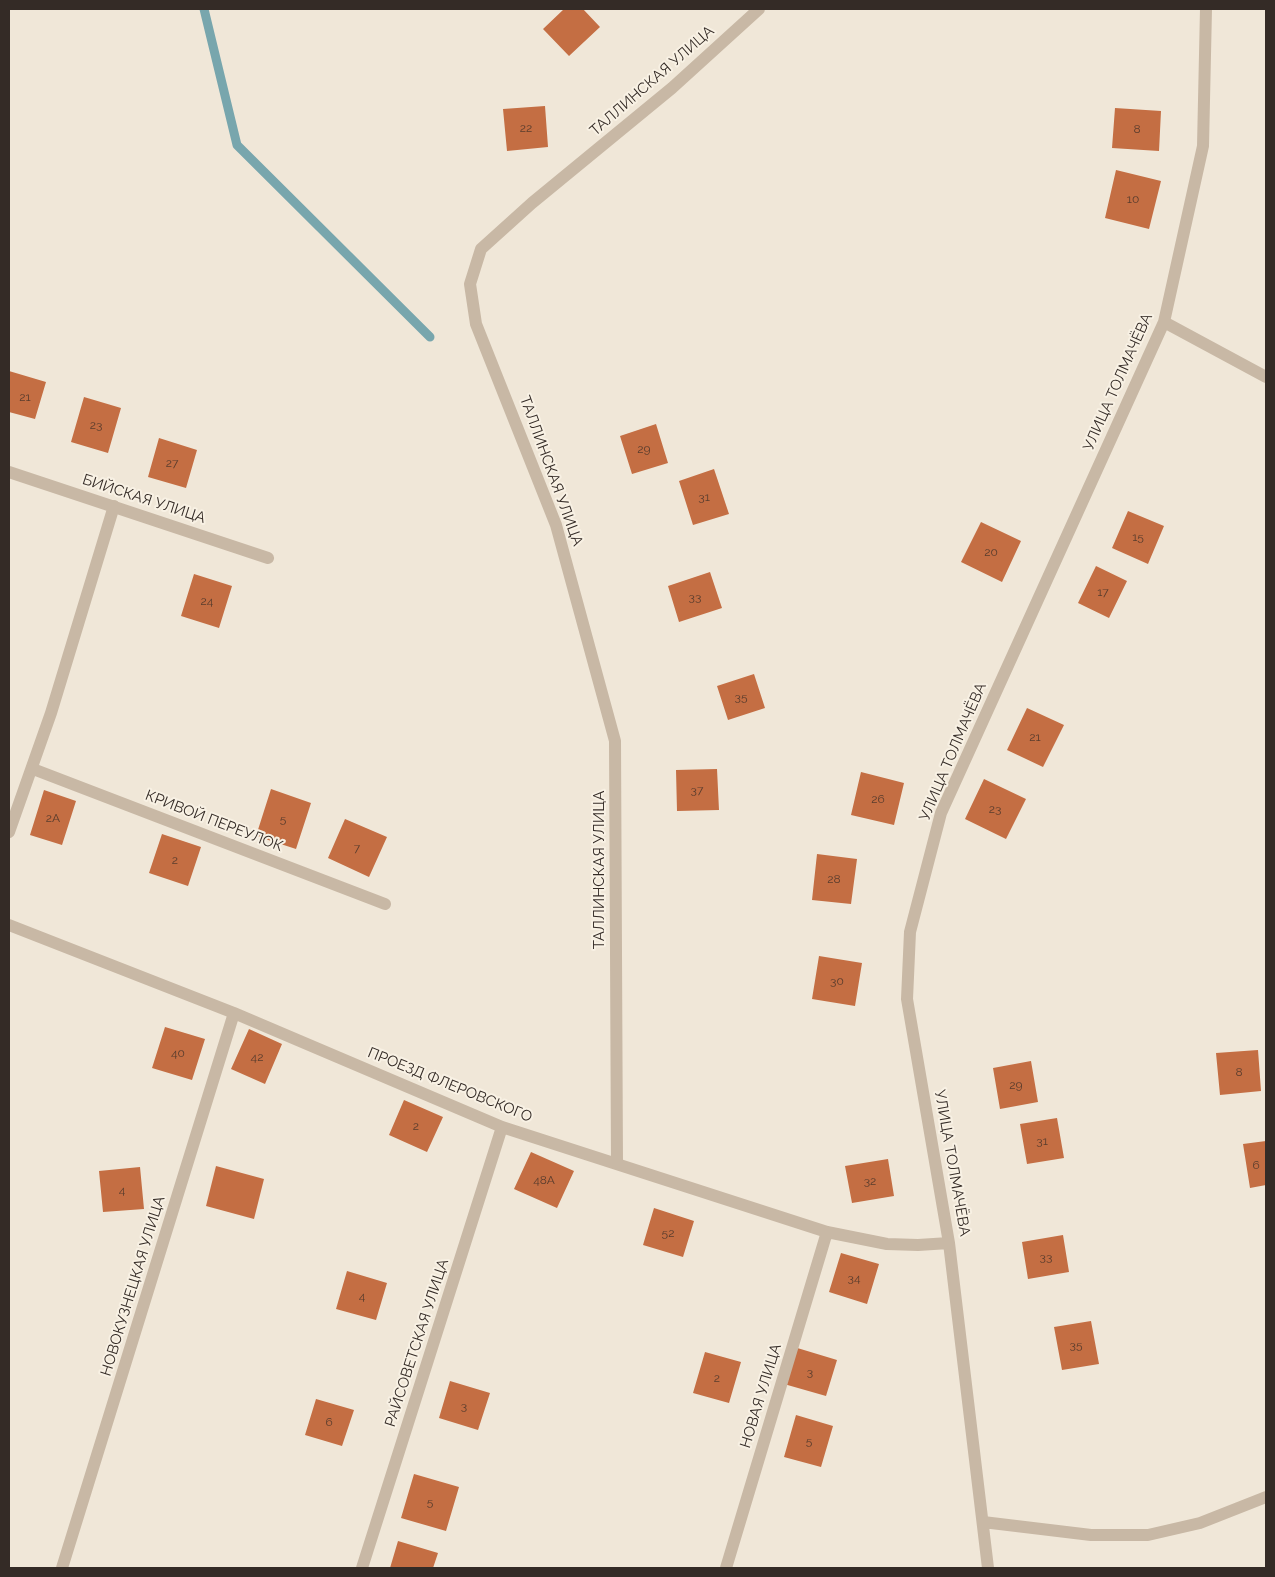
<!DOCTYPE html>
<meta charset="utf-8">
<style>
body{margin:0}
#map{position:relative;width:1275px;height:1577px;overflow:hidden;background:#f0e7d8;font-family:Raleway,sans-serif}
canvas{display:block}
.frame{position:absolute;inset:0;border:10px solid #342b26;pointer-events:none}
</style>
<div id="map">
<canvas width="1275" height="1577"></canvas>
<div class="frame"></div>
</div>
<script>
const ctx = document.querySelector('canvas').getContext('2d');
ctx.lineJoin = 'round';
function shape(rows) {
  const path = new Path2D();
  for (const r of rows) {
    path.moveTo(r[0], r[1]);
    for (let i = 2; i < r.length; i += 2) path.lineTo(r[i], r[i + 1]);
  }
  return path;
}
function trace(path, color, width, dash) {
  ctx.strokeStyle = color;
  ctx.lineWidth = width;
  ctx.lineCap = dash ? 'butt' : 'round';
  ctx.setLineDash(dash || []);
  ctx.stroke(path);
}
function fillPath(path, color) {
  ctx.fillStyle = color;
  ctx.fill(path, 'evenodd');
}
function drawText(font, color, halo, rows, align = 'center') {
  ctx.font = font + ' Raleway,sans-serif';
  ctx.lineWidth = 4;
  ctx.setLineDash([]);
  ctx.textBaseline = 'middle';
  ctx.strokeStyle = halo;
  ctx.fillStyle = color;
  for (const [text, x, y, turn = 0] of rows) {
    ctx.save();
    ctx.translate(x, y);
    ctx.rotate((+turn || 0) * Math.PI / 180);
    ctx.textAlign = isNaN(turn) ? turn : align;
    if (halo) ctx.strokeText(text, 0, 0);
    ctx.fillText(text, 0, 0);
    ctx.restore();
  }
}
const stream = shape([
 [204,9,237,145,430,337]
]);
const building = shape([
 [564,9,583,9,600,27,569,56,543,29],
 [545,106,548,147,507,151,503,109],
 [1115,108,1161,111,1159,151,1112,148],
 [1116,170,1161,181,1149,229,1105,218],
 [9,371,46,382,35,419,9,412],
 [84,397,121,408,108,453,71,442],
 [656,424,668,463,632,474,620,436],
 [159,438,197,450,186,488,148,477],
 [714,469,729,514,693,525,679,481],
 [1128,511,1164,526,1148,564,1112,548],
 [981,522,1021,541,1002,582,961,562],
 [1096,566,1127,581,1109,618,1078,603],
 [710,572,722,608,679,622,668,586],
 [194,574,232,586,219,628,181,616],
 [754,674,765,708,728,720,717,686],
 [1027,708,1064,725,1043,767,1007,750],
 [717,769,719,810,677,811,676,770],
 [861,772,904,783,894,825,851,815],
 [984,779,1026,799,1006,839,965,819],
 [271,789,311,803,296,849,256,836],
 [44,790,76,801,62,845,30,835],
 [345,819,387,837,369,877,328,858],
 [162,834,201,847,188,886,149,873],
 [817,854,857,859,851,904,812,900],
 [819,956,862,963,855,1006,812,999],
 [165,1027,205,1039,192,1080,152,1068],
 [249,1029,282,1044,265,1084,231,1069],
 [1258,1050,1261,1091,1220,1095,1216,1053],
 [1031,1061,1038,1102,1000,1109,993,1068],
 [404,1100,443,1117,427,1152,389,1135],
 [1057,1118,1064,1158,1027,1164,1020,1124],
 [1266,1141,1266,1185,1250,1188,1243,1144],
 [531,1152,574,1171,557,1208,514,1189],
 [888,1159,894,1196,852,1203,845,1166],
 [216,1166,264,1179,254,1219,206,1206],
 [140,1167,144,1209,103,1212,99,1171],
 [654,1208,694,1221,683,1257,643,1245],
 [1063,1235,1069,1272,1028,1279,1022,1242],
 [841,1253,879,1264,867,1304,829,1292],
 [347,1271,387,1283,376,1320,336,1309],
 [1091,1321,1099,1364,1062,1370,1054,1327],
 [794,1347,837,1360,826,1396,784,1384],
 [705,1352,741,1362,729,1403,693,1393],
 [450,1381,490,1393,478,1430,439,1418],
 [316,1399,354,1410,342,1446,305,1435],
 [796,1415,833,1426,821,1467,784,1457],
 [414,1474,459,1487,446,1531,401,1518],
 [398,1541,438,1553,433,1568,390,1568]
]);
const minor = shape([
 [1164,322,1266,377],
 [9,472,268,558],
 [33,769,385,904],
 [9,832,51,713,114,506],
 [9,925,234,1013,502,1127,827,1232,887,1244,918,1245,949,1243],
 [617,1163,615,741,556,525,476,324,470,284,481,249,532,203,672,88,759,9],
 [983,1522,1091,1535,1148,1535,1200,1523,1266,1497],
 [62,1568,234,1013],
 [362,1568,502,1127],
 [726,1568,827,1232],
 [988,1568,949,1243,907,999,910,932,941,813,1164,322,1203,146,1206,9]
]);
const numberNames = [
 ["22",526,128],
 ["8",1137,129],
 ["10",1133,199],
 ["21",25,397],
 ["23",96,425],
 ["29",644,449],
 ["27",172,463],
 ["31",704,497],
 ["15",1138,537],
 ["20",991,552],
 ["17",1103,592],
 ["33",695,597],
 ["24",207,601],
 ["35",741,697],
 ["21",1035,737],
 ["37",697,790],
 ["26",878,799],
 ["23",995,809],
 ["2А",53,818],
 ["5",283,819],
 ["7",357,848],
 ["2",175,860],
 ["28",834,879],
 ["30",837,981],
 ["40",178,1053],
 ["42",257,1057],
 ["8",1239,1072],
 ["29",1016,1085],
 ["2",416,1126],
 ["31",1042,1141],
 ["6",1256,1165],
 ["48А",544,1180],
 ["32",870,1181],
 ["4",122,1190],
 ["52",668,1233],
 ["33",1046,1257],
 ["34",854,1278],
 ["4",362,1296],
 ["35",1076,1345],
 ["3",810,1372],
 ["2",717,1378],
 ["3",464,1406],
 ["6",329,1422],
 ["5",809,1441],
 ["5",430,1502]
];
const streetNames = [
 ["ТАЛЛИНСКАЯ УЛИЦА",652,81,-41],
 ["УЛИЦА ТОЛМАЧЁВА",1118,382,-66],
 ["ТАЛЛИНСКАЯ УЛИЦА",551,471,70],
 ["БИЙСКАЯ УЛИЦА",144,499,18],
 ["УЛИЦА ТОЛМАЧЁВА",953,752,-67],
 ["КРИВОЙ ПЕРЕУЛОК",214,821,21],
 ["ТАЛЛИНСКАЯ УЛИЦА",599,870,-90],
 ["ПРОЕЗД ФЛЕРОВСКОГО",450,1085,22],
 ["УЛИЦА ТОЛМАЧЁВА",952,1163,80],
 ["НОВОКУЗНЕЦКАЯ УЛИЦА",133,1286,-73],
 ["РАЙСОВЕТСКАЯ УЛИЦА",417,1343,-72],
 ["НОВАЯ УЛИЦА",761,1396,-73]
];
trace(stream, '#78a6ad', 9);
fillPath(building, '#c46e43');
trace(minor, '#c8b8a5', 12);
drawText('12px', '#583c2d', null, numberNames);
drawText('15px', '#342b26', '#f8f1e4', streetNames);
</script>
